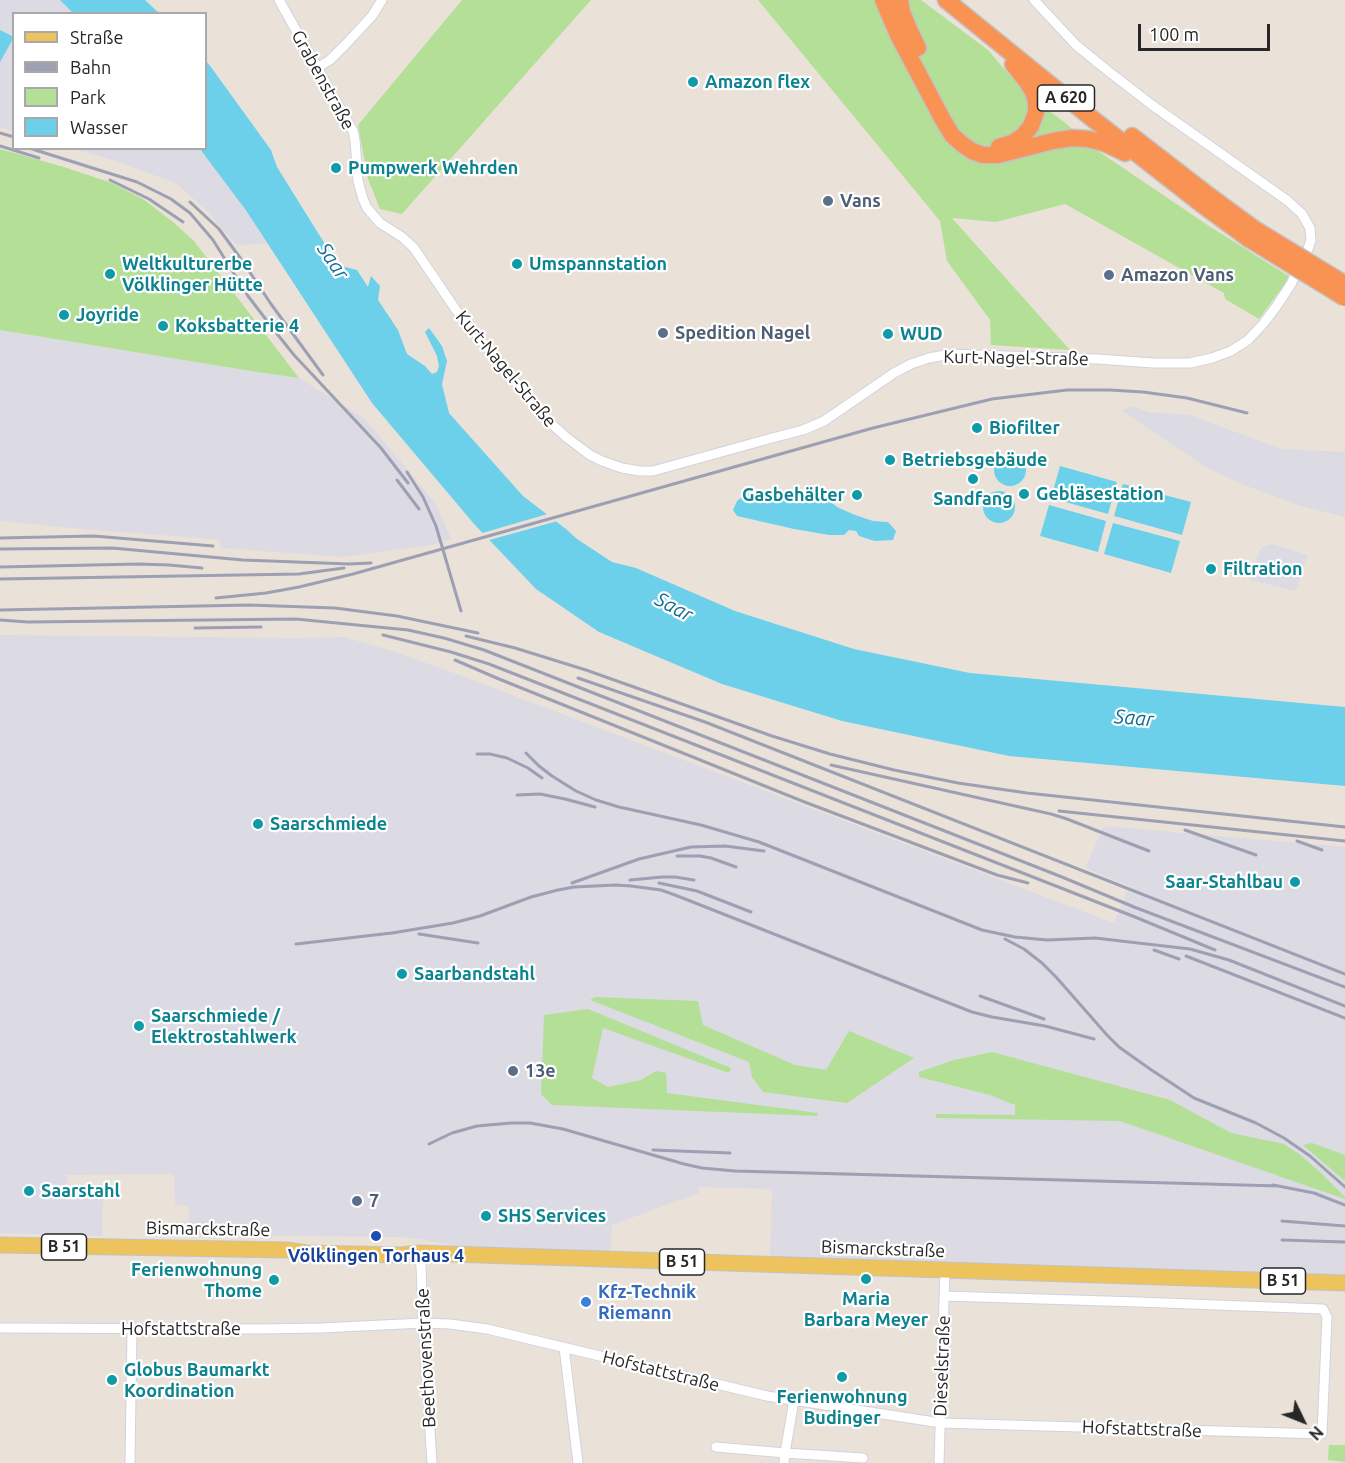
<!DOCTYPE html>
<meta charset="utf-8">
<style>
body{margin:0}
#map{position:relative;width:1345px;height:1463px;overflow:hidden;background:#eae2d9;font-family:Ubuntu,sans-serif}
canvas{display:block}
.legend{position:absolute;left:12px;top:12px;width:195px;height:138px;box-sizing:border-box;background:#fff;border:2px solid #a9a9a9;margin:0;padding:8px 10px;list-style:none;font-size:18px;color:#272727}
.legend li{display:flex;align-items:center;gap:12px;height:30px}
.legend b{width:30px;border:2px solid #a9a9a9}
.north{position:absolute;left:1273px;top:1391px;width:60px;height:60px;-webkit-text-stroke:4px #fff;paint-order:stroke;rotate:133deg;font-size:16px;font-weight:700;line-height:24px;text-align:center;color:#272727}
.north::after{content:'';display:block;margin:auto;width:21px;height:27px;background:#272727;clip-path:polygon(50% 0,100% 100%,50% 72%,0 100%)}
.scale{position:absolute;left:1138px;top:24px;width:132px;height:27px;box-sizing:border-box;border:3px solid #272727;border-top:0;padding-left:8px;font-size:18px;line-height:21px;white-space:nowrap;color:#272727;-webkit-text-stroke:4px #fff;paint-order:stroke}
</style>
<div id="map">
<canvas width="1345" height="1463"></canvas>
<ul class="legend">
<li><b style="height:8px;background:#ecc35c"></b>Straße</li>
<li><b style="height:8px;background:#9ca0b2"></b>Bahn</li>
<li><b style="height:16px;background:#b3e096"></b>Park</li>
<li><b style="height:16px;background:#6dd0ea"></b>Wasser</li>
</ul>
<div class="north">N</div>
<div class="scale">100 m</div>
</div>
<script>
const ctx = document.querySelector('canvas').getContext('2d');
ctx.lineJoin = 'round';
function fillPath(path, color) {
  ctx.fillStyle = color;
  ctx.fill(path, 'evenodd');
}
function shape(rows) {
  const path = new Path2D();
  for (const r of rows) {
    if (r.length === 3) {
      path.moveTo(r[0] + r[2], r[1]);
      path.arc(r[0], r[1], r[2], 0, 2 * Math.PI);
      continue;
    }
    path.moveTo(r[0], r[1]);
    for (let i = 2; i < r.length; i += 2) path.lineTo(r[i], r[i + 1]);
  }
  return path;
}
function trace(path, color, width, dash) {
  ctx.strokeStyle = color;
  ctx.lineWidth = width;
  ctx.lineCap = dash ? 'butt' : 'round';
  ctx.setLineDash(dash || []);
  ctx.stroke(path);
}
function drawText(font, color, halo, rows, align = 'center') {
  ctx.font = font + ' Ubuntu,sans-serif';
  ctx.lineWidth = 4.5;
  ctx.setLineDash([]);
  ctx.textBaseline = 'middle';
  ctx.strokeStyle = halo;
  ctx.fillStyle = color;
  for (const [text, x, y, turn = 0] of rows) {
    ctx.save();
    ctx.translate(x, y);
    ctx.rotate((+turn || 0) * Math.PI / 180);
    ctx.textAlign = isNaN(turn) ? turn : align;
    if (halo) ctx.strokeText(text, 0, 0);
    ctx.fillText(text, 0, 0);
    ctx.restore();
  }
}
const industrial = shape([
 [0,0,60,0,73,13,14,14,13,131,0,127],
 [74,149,200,149,245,209,267,244,236,245,207,211,176,183,110,159],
 [0,330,257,372,299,378,365,419,436,504,451,539,431,545,344,557,220,548,220,540,73,528,0,521],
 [1134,406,1148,412,1189,415,1282,449,1345,452,1345,517,1298,505,1239,483,1204,466,1121,410],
 [1272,544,1307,555,1296,591,1250,580,1259,551,1264,546],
 [0,635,297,638,344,637,392,651,454,673,1114,923,1129,886,1085,868,1104,826,1345,847,1345,1276,770,1258,772,1189,699,1187,699,1193,612,1225,610,1253,466,1248,419,1239,404,1237,189,1235,189,1206,175,1205,174,1174,67,1175,67,1200,103,1195,102,1236,0,1233]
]);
const green = shape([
 [462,0,591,0,402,214,380,209,368,179,358,125],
 [758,0,921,0,988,50,1025,93,1064,122,1101,153,1206,224,1290,277,1259,319,1225,299,1224,293,1065,204,996,222,952,218,1070,350,991,345,990,320,947,261,940,221],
 [0,149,64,167,112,183,143,199,173,222,194,241,299,378,257,372,0,330],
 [595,997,698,1001,703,1025,795,1065,826,1070,849,1031,914,1058,847,1103,763,1092,752,1077,749,1062,590,1000],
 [588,1009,731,1068,729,1073,603,1028,592,1078,608,1087,641,1080,656,1071,666,1073,667,1093,818,1113,817,1116,552,1105,541,1094,544,1015],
 [992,1052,1170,1100,1231,1133,1284,1144,1299,1154,1321,1173,1345,1197,1345,1199,1120,1121,936,1118,936,1114,1015,1115,1015,1105,990,1095,919,1077,919,1072,954,1060],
 [1312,1143,1345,1155,1345,1181,1303,1145],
 [1329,1445,1345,1445,1345,1462,1328,1460]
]);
const water = shape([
 [60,0,145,0,159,13,73,13],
 [0,30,14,37,0,62],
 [206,61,211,67,271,150,277,167,338,265,357,270,368,287,371,276,380,286,378,300,398,330,407,354,425,366,432,374,437,372,439,366,437,356,425,332,429,328,442,346,447,361,442,384,449,413,523,496,566,529,577,539,612,562,636,568,735,611,854,649,970,673,1345,707,1345,786,1009,756,842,721,722,684,599,632,536,589,474,524,372,403,245,209,200,149,206,148],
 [1010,470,16],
 [1060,466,1117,482,1108,514,1051,498],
 [1123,484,1191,502,1182,535,1114,516],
 [999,507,16],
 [747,493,804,495,825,501,827,499,837,507,855,515,873,521,888,522,896,531,893,540,875,541,859,536,856,531,849,530,844,535,829,535,794,529,737,516,733,510,737,501],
 [1049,505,1106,521,1098,552,1040,536],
 [1113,523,1180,541,1171,573,1104,554]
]);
const pier = shape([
 [551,513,561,520,486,541,479,534]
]);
const street = shape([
 [279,0,353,131,355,140,358,181,363,199,367,208,380,223,402,237,414,248,456,310,546,419,566,437,590,455,602,461,622,468,640,471,653,471,772,438,803,430,824,421,894,373,911,364,929,358,951,354,975,355,1097,359,1153,363,1190,363,1212,358,1231,351,1248,340,1263,324,1276,307,1291,284,1308,249,1311,240,1310,228,1302,214,1288,201,1152,105,1108,71,1076,45,1034,0],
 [317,68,330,60,346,44,372,16,382,0],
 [419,1253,421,1266,423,1323,432,1463],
 [0,1328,259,1329,321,1328,423,1323,450,1324,487,1329,767,1396,941,1423,1322,1434,1327,1317,1323,1309,1138,1302,944,1296],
 [564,1347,578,1463],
 [716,1447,785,1453,863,1458],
 [130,1463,132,1329],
 [784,1463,785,1453,794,1400],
 [939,1463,945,1270]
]);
const primary = shape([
 [0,1245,287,1250,307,1253,401,1255,419,1253,1345,1283]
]);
const highway = shape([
 [883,0,898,35,943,120,952,135,962,144,972,151,983,155,998,155,1053,141,1072,138,1088,139,1104,143,1125,153],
 [900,0,902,12,909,29,918,48],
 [946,0,1089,116,1200,203,1249,239],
 [1132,136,1207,194,1253,228],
 [999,147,1012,143,1023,136,1031,126,1036,112,1036,101,1033,92,1027,82,1013,64]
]);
const rail = shape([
 [0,133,14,137],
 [0,146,39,158],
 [29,148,137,182,171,199,190,213,213,240,248,296,274,330,294,355,381,448,408,483],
 [110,180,149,199,183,222],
 [190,202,219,229,241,259,271,304,323,375],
 [407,472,423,497,436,526,461,611],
 [397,480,419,509],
 [0,538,94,536,213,546],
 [0,549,112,548,243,560,349,564,371,563],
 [0,567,139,564,169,565,202,568],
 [0,579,299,574,344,568],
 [216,598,266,593,299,587,353,574,873,428,992,399,1067,390,1110,390,1143,392,1187,398,1247,413],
 [0,610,249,605,335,608,397,616,478,633],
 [0,620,28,622,296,619,408,630,444,638,484,650,1062,877,1134,907,1345,987],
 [195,628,261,627],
 [383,635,451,652,489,664,1135,917,1215,950],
 [466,636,515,648,586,670,772,736,830,754,894,770,958,783,1027,793,1345,827],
 [455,660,499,679,802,801,997,875,1028,883],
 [578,678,705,722,1345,974],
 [526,753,539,766,552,776,576,791,596,800,619,807,701,825,759,842,982,930,1015,937,1047,940,1095,938,1190,949,1229,960,1345,1006],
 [477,754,490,754,507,758,528,768,542,778],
 [831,765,1051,814,1067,819,1149,851],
 [517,795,540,794,565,799,595,807],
 [1059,811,1345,841],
 [1185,830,1256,855],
 [1297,841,1322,850],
 [677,856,700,856,711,858,736,867],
 [630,880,662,877,675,877,694,880],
 [572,883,639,859,691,847,725,846,764,851],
 [659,883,697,891,751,912],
 [419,934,478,943],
 [1005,939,1024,949,1042,963,1056,977,1107,1035,1119,1047,1150,1069,1194,1098,1256,1123,1284,1138,1310,1156,1345,1187],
 [296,944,392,933,453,923,480,916,531,897,558,890,574,887,616,885,631,886,661,890,675,895,972,1012,992,1017,1045,1026,1094,1039],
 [1154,950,1179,959],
 [1186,956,1345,1018],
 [980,996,1044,1019],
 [429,1144,452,1133,477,1126,511,1123,530,1123,563,1129,684,1164,702,1168,735,1171,1279,1186],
 [653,1150,730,1153],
 [1273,1185,1314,1193,1345,1205],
 [1282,1221,1345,1226],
 [1282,1240,1345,1242]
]);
const highwayBridge = shape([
 [1253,228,1345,284],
 [1249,239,1345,298]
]);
const markers = [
 [693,82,6,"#0f9aa8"],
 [336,168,6,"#0f9aa8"],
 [828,201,6,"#5c6f8a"],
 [517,264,6,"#0f9aa8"],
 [110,274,6,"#0f9aa8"],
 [1109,275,6,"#5c6f8a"],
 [64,315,6,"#0f9aa8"],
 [163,326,6,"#0f9aa8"],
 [663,333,6,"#5c6f8a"],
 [888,334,6,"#0f9aa8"],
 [977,428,6,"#0f9aa8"],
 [890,460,6,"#0f9aa8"],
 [973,479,6,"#0f9aa8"],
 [1024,494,6,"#0f9aa8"],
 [857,495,6,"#0f9aa8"],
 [1211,569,6,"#0f9aa8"],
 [258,824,6,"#0f9aa8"],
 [1295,882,6,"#0f9aa8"],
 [402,974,6,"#0f9aa8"],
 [139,1026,6,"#0f9aa8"],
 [513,1071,6,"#5c6f8a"],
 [29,1191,6,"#0f9aa8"],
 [357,1201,6,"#5c6f8a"],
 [486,1216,6,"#0f9aa8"],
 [376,1236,6,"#1a4fb4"],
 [866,1279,6,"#0f9aa8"],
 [274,1280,6,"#0f9aa8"],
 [586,1302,6,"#3f7fe0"],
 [842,1377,6,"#0f9aa8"],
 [112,1380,6,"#0f9aa8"]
];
const shields = [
 [1066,98,57],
 [64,1247,45],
 [682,1262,45],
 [1283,1281,45]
];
const shieldNames = [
 ["A 620",1066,98],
 ["B 51",64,1247],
 ["B 51",682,1262],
 ["B 51",1283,1281]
];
const streetNames = [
 ["Grabenstraße",323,80,61],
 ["Kurt-Nagel-Straße",1016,358,1],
 ["Kurt-Nagel-Straße",506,369,50],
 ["Bismarckstraße",208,1229,1],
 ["Bismarckstraße",883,1249,2],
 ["Hofstattstraße",181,1329],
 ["Beethovenstraße",426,1358,-93],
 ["Dieselstraße",942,1366,-88],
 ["Hofstattstraße",661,1371,14],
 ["Hofstattstraße",1142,1429,2]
];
const cultureNames = [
 ["Amazon flex",705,82],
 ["Pumpwerk Wehrden",348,168],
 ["Weltkulturerbe",122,264],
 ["Völklinger Hütte",122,285],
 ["Umspannstation",529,264],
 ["Joyride",76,315],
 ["Koksbatterie 4",175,326],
 ["WUD",900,334],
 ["Biofilter",989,428],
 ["Betriebsgebäude",902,460],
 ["Gebläsestation",1036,494],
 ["Gasbehälter",845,495,"right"],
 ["Sandfang",973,499,"center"],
 ["Filtration",1223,569],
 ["Saarschmiede",270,824],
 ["Saar-Stahlbau",1283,882,"right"],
 ["Saarbandstahl",414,974],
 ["Saarschmiede /",151,1016],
 ["Elektrostahlwerk",151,1037],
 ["Saarstahl",41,1191],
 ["SHS Services",498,1216],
 ["Ferienwohnung",262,1270,"right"],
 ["Thome",262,1291,"right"],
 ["Maria",866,1299,"center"],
 ["Barbara Meyer",866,1320,"center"],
 ["Globus Baumarkt",124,1370],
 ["Koordination",124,1391],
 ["Ferienwohnung",842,1397,"center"],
 ["Budinger",842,1418,"center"]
];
const serviceNames = [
 ["Vans",840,201],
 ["Amazon Vans",1121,275],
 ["Spedition Nagel",675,333],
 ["13e",525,1071],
 ["7",369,1201]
];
const transitNames = [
 ["Völklingen Torhaus 4",376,1256]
];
const shopNames = [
 ["Kfz-Technik",598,1292],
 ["Riemann",598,1313]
];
const waterNames = [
 ["Saar",333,261,56],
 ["Saar",674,607,28],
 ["Saar",1134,718,5]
];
fillPath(industrial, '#dcdae2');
fillPath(green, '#b3e096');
fillPath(water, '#6dd0ea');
fillPath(pier, '#eae2d9');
trace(street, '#ced3e0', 11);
trace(primary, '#c3c3c3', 17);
trace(highway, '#c3c3c3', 19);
trace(street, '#fff', 9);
trace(primary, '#ecc35c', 15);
trace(highway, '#f99354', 16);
trace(rail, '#9ca0b2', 3);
trace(highwayBridge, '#c3c3c3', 19, []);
trace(highwayBridge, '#f99354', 16);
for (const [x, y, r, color] of markers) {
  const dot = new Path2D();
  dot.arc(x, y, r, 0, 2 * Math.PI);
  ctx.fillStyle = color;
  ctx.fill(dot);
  trace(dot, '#fff', 2);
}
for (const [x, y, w] of shields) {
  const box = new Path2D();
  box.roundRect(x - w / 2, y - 13, w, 26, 4.5);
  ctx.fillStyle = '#fff';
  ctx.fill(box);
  trace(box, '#272727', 1.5);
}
drawText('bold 16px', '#272727', null, shieldNames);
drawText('18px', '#272727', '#fff', streetNames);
drawText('bold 18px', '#0d838f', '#fff', cultureNames, 'left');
drawText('bold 18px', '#4e5e75', '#fff', serviceNames, 'left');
drawText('bold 18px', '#164399', '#fff', transitNames);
drawText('bold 18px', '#366cbe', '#fff', shopNames, 'left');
drawText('italic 20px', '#106c92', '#fff', waterNames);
</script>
